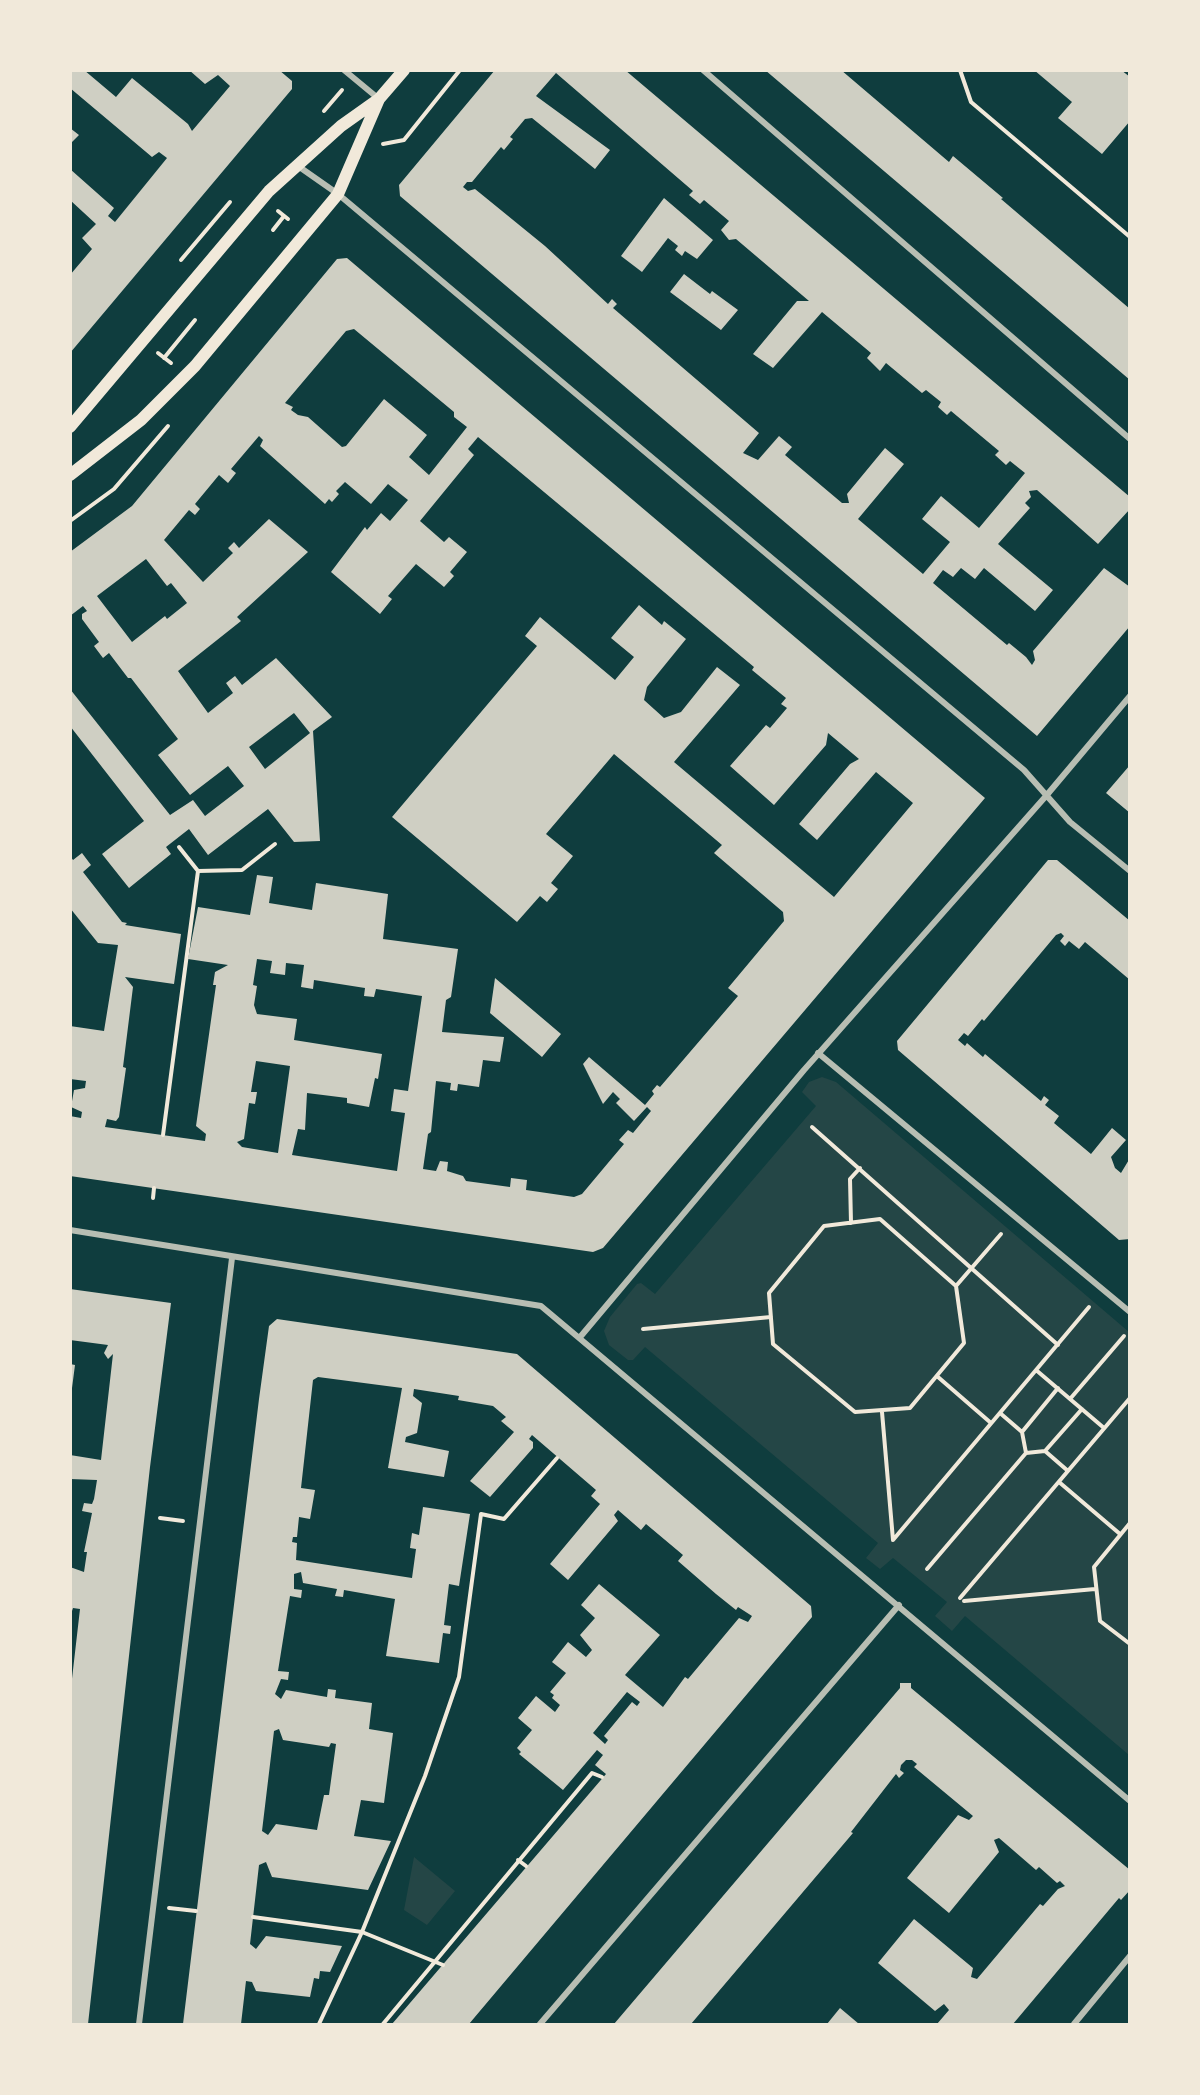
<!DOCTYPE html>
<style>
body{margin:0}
#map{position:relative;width:1200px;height:2095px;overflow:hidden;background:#0f3d3e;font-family:"IBM Plex Sans",sans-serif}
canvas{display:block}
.frame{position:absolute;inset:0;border:72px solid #f1e9da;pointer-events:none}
</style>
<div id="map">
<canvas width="1200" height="2095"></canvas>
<div class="frame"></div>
</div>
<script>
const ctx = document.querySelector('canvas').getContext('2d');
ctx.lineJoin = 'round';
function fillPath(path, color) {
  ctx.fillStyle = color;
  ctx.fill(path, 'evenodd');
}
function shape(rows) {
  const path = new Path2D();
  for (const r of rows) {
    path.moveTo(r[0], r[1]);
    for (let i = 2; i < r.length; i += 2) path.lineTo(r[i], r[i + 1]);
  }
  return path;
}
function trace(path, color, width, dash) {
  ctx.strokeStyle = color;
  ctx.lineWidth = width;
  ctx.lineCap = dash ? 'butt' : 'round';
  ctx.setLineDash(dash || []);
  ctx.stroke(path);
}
const green = shape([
 [822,1077,836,1082,1129,1332,1129,1755,965,1616,952,1631,935,1616,947,1602,893,1558,880,1569,866,1558,878,1543,645,1347,633,1360,628,1360,609,1345,604,1331,610,1317,637,1284,641,1283,655,1294,816,1106,802,1092,809,1082],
 [414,1857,455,1891,427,1925,404,1910]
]);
const building = shape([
 [70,70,84,70,116,97,132,78,188,124,192,131,230,86,218,75,205,84,189,70,279,70,292,81,292,89,70,353,70,275,92,249,82,238,96,224,70,200,70,169,114,208,108,216,115,222,167,158,159,152,152,157,70,88],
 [495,70,625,70,1130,497,1130,509,1098,544,1037,490,1029,491,1031,497,1025,503,1030,508,998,544,1053,590,1035,611,984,568,975,579,961,568,953,577,943,570,933,583,1007,645,1009,643,1026,657,1032,665,1035,660,1033,651,1104,568,1130,587,1130,626,1037,736,400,196,399,185],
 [556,73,693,191,689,195,700,204,704,200,729,221,721,230,729,240,736,239,809,301,797,301,753,354,773,368,822,312,871,353,867,358,880,371,886,363,922,393,926,390,941,402,938,407,947,415,951,411,999,451,995,455,1006,465,1010,461,1025,473,979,528,941,496,922,519,950,542,923,574,858,519,904,464,885,448,847,494,849,503,842,503,785,455,792,447,779,436,758,460,743,453,759,433,613,308,617,304,612,299,608,304,545,246,475,189,468,191,463,187,467,182,472,182,501,147,504,150,513,139,510,137,525,119,532,118,595,169,610,150,536,96],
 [765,70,841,70,949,162,953,156,1003,198,1001,199,1130,309,1130,380],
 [1034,70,1121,70,1130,77,1130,121,1102,154,1058,118,1072,102],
 [70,128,79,135,70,144],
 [664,198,713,240,697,259,685,251,682,256,675,250,678,246,668,238,642,272,621,256],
 [347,258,985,798,603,1248,593,1252,70,1176,70,1116,81,1118,82,1112,71,1107,74,1090,85,1088,86,1081,70,1079,70,1026,104,1031,118,945,98,943,70,908,70,856,73,860,82,853,91,865,83,872,122,922,127,923,125,925,181,934,174,984,125,977,133,987,123,1067,126,1068,119,1117,116,1121,107,1119,105,1127,205,1141,206,1134,196,1126,216,985,213,985,215,972,228,965,188,959,198,907,250,915,257,875,273,877,269,903,312,910,316,883,388,894,383,939,458,949,451,997,446,1000,442,1032,504,1037,500,1062,483,1060,479,1087,458,1084,457,1091,450,1090,451,1083,436,1081,431,1132,428,1134,423,1169,436,1171,440,1161,448,1162,447,1171,463,1176,466,1181,510,1187,511,1178,527,1180,526,1190,574,1197,582,1194,613,1157,624,1144,619,1140,628,1130,633,1133,651,1111,647,1107,634,1121,616,1103,620,1099,613,1092,603,1104,583,1064,589,1057,645,1105,654,1094,652,1091,657,1085,660,1087,738,996,728,988,784,921,783,912,714,853,722,845,614,754,546,834,573,856,551,883,558,889,547,902,540,896,517,922,392,817,537,646,525,636,540,617,615,680,634,657,611,638,639,605,662,625,664,621,686,639,647,687,644,700,664,718,681,712,717,667,740,685,674,762,834,897,913,803,876,772,817,840,799,824,850,764,859,759,828,733,826,745,774,805,730,766,766,725,770,728,787,708,781,704,786,698,752,670,754,667,478,437,468,449,474,455,420,521,444,542,449,537,467,552,450,572,454,576,444,587,416,564,388,596,392,599,380,614,331,572,365,527,367,530,381,513,390,521,408,500,388,484,371,504,345,482,336,491,339,494,332,502,329,499,325,504,260,446,263,440,259,436,231,469,236,473,228,483,219,475,195,504,200,509,195,515,189,510,164,540,203,582,233,553,228,548,234,542,239,548,269,519,308,552,237,617,241,621,178,671,208,713,233,693,226,683,235,676,242,685,276,658,332,717,313,731,320,841,294,842,268,809,208,855,189,829,166,847,171,854,129,888,102,854,144,821,70,726,70,689,170,815,193,800,205,816,244,786,228,766,190,795,158,755,178,739,131,678,128,678,109,653,103,658,94,646,99,642,82,619,82,614,87,611,83,606,70,616,70,552,132,506,337,259],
 [354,329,454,412,454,417,467,427,429,475,409,457,427,435,384,399,346,446,342,447,308,417,298,415,291,410,293,407,285,403,346,331],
 [146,559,167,586,171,583,187,603,167,619,165,616,132,642,97,596],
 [294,713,310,733,265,769,249,747],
 [257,959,272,961,270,973,285,975,286,963,304,965,301,987,313,989,314,980,365,988,364,996,374,997,376,989,422,996,408,1091,394,1089,391,1111,405,1113,397,1171,292,1155,298,1129,305,1130,307,1093,347,1098,347,1103,369,1107,375,1078,378,1079,382,1054,294,1040,297,1019,257,1014,254,1005,257,986,253,985],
 [256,1061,290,1066,278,1153,242,1147,237,1142,244,1139,249,1103,255,1104,257,1092,251,1092],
 [684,274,710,294,712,291,738,310,721,330,670,292],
 [1130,765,1130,813,1106,793],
 [1048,860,1057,860,1130,921,1130,980,1085,942,1079,949,1069,941,1065,946,1060,941,1064,936,1061,933,1056,935,984,1021,982,1019,968,1036,964,1033,958,1040,965,1046,967,1043,983,1057,985,1054,1041,1101,1044,1096,1049,1100,1045,1105,1059,1116,1054,1123,1091,1154,1112,1128,1126,1140,1111,1157,1115,1168,1121,1173,1130,1158,1130,1239,1119,1240,898,1050,897,1041],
 [495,978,561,1034,542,1057,490,1013],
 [70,1289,171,1303,150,1467,88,2024,70,2024,70,1696,80,1609,73,1608,70,1617,70,1567,84,1572,87,1552,84,1552,92,1513,82,1511,84,1503,92,1504,94,1499,97,1480,70,1479,70,1455,101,1460,113,1354,108,1359,104,1353,108,1345,70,1340],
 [277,1319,517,1354,811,1606,812,1617,469,2024,392,2024,606,1774,595,1765,603,1755,597,1750,563,1790,519,1754,521,1752,517,1748,532,1730,518,1718,536,1696,555,1712,560,1705,552,1698,554,1695,550,1692,566,1673,552,1662,568,1642,586,1657,592,1650,580,1635,595,1618,581,1605,599,1584,660,1635,625,1675,663,1707,685,1677,688,1679,739,1618,748,1622,752,1616,738,1607,736,1610,716,1594,678,1561,683,1555,646,1524,641,1530,618,1510,614,1515,618,1521,568,1580,550,1564,600,1504,591,1496,596,1490,532,1435,529,1439,533,1442,533,1448,490,1497,470,1481,514,1432,501,1421,506,1417,493,1406,458,1400,459,1396,414,1389,413,1396,422,1403,417,1433,406,1437,405,1442,449,1451,444,1477,388,1468,402,1388,318,1377,313,1380,301,1488,315,1490,310,1519,299,1517,297,1537,293,1537,292,1542,297,1543,296,1560,412,1578,416,1549,410,1548,412,1533,419,1535,423,1507,470,1514,459,1586,449,1584,444,1625,451,1626,450,1634,443,1633,439,1663,386,1656,395,1599,344,1590,343,1597,335,1596,337,1589,303,1583,301,1572,294,1574,294,1589,302,1590,301,1598,290,1596,278,1671,289,1672,288,1680,281,1679,275,1694,281,1699,286,1690,327,1697,328,1689,336,1690,335,1698,372,1703,369,1729,393,1733,384,1803,361,1800,354,1836,391,1841,368,1890,272,1877,266,1862,259,1865,250,1944,256,1949,266,1936,342,1946,330,1972,320,1971,319,1979,314,1978,310,1997,256,1991,252,1982,246,1981,241,2024,183,2024,259,1399,269,1326],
 [627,1692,640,1702,637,1706,632,1702,604,1736,608,1740,605,1744,593,1733],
 [279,1729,283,1740,329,1747,331,1743,336,1744,329,1795,324,1795,317,1830,276,1824,268,1835,262,1831,274,1731],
 [70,1364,75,1365,72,1388,70,1388],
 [900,1683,911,1683,911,1688,1130,1870,1130,1890,1121,1900,1119,1898,1013,2024,937,2024,949,2010,944,2004,935,2011,878,1963,914,1919,973,1968,971,1977,977,1979,1040,1904,1043,1906,1058,1889,1065,1886,1060,1881,1057,1883,1039,1867,1036,1870,999,1838,994,1840,999,1852,949,1913,907,1878,958,1815,969,1820,973,1816,914,1767,917,1764,912,1760,906,1760,901,1765,900,1770,904,1773,899,1778,896,1774,851,1832,853,1833,691,2024,614,2024,900,1688],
 [840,2008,859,2024,827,2024]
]);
const path = shape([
 [960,70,971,102,1130,237],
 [324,111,342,90],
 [383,144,404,140,460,70],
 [278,211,288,219],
 [273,230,284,216],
 [181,260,230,202],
 [158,353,171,363],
 [164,358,195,320],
 [70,521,114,489,168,426],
 [198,871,242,870,275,844],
 [812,1127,1058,1345],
 [163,1135,198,871,179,847],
 [153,1198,154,1188],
 [880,1219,956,1286,964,1343,910,1408,855,1412,773,1344,769,1293,824,1226,880,1219],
 [851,1223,850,1179,860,1168],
 [956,1286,1001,1234],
 [643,1329,771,1317],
 [1036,1370,1104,1428],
 [938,1377,991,1423],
 [1070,1399,1124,1336],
 [882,1412,893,1540],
 [1000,1413,1022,1432,1026,1453],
 [1022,1432,1058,1388],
 [1045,1451,1068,1471],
 [1059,1482,1120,1534],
 [160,1518,183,1521],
 [1130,1523,1094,1567,1100,1621,1130,1644],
 [893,1540,1089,1307],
 [927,1569,1026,1453,1045,1451,1082,1409],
 [960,1598,1130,1398],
 [964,1601,1095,1589],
 [518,1860,526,1866],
 [169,1908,196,1911],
 [253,1917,362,1932,443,1965],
 [319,2024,362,1932,425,1776,459,1677,481,1514,504,1519,557,1458],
 [383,2024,592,1773,602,1777]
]);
const minor = shape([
 [344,70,379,99],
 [703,70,1130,439],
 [298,166,338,194,1024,770,1070,822,1130,871],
 [818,1053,1130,1312],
 [70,1230,541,1306,1130,1801],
 [581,1336,804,1070,1046,796,1130,696],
 [139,2024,232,1258],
 [540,2024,899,1605],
 [1074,2024,1130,1956]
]);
const secondary = shape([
 [70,427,269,191,341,126,379,99,404,70],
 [70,475,141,420,195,366,338,194,379,99]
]);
fillPath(green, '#244646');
fillPath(building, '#cfcfc3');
trace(path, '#f1e9da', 4);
trace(minor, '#b8beb3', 6);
trace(secondary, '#f1e9da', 12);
</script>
